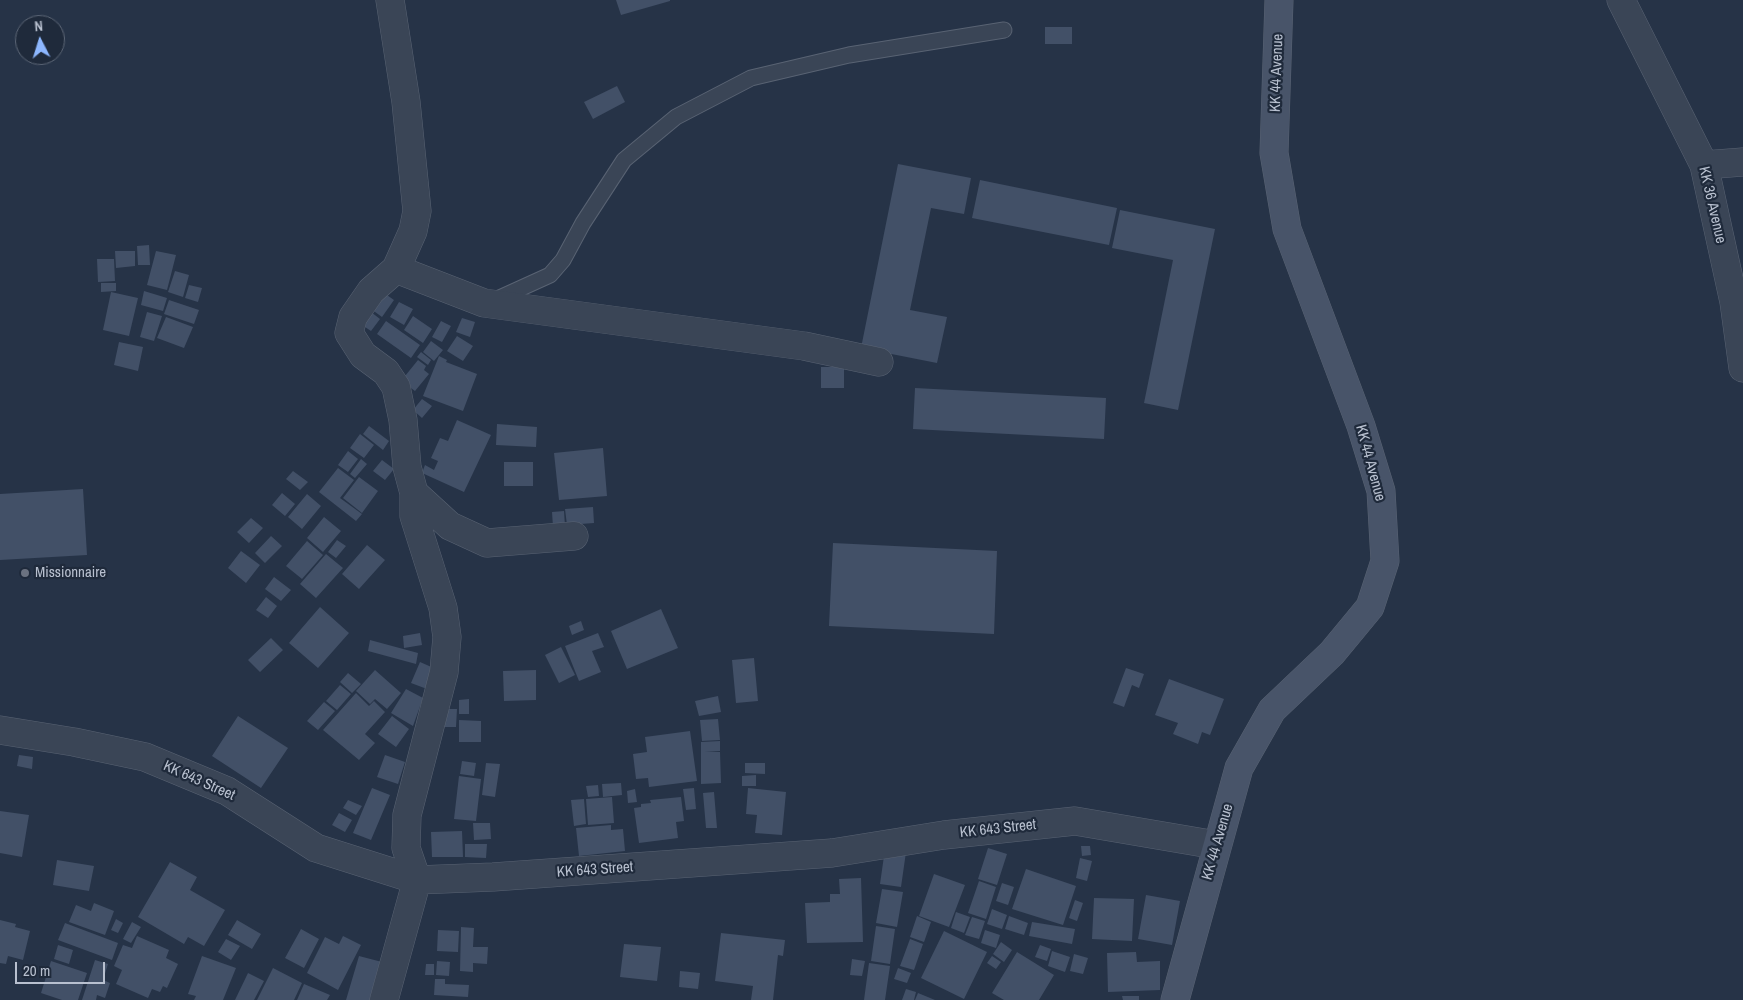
<!DOCTYPE html>
<style>
body{margin:0}
#map{position:relative;width:1743px;height:1000px;overflow:hidden;background:#263347;font-family:"Archivo Narrow",sans-serif}
canvas{display:block}
.north{position:absolute;left:15px;top:15px;width:50px;height:50px;box-sizing:border-box;background:#1f2a3b;border:1px solid #5c6676;border-radius:50%;rotate:355deg;font-size:14px;font-weight:700;line-height:20px;text-align:center;color:#b8c0cf}
.north::after{content:'';display:block;margin:auto;width:18px;height:22px;background:#8db7ff;clip-path:polygon(50% 0,100% 100%,50% 72%,0 100%)}
.scale{position:absolute;left:15px;top:962px;width:90px;height:22px;box-sizing:border-box;border:2px solid #b8c0cf;border-top:0;padding-left:6px;font-size:15px;line-height:18px;white-space:nowrap;color:#b8c0cf;-webkit-text-stroke:4px #1f2a3b;paint-order:stroke}
</style>
<div id="map">
<canvas width="1743" height="1000"></canvas>
<div class="north">N</div>
<div class="scale">20 m</div>
</div>
<script>
const ctx = document.querySelector('canvas').getContext('2d');
ctx.lineJoin = 'round';
function fillPath(path, color) {
  ctx.fillStyle = color;
  ctx.fill(path, 'evenodd');
}
function shape(rows) {
  const path = new Path2D();
  for (const r of rows) {
    path.moveTo(r[0], r[1]);
    for (let i = 2; i < r.length; i += 2) path.lineTo(r[i], r[i + 1]);
  }
  return path;
}
function trace(path, color, width, dash) {
  ctx.strokeStyle = color;
  ctx.lineWidth = width;
  ctx.lineCap = dash ? 'butt' : 'round';
  ctx.setLineDash(dash || []);
  ctx.stroke(path);
}
function drawText(font, color, halo, rows, align = 'center') {
  ctx.font = font + ' "Archivo Narrow",sans-serif';
  ctx.lineWidth = 4.5;
  ctx.setLineDash([]);
  ctx.textBaseline = 'middle';
  ctx.strokeStyle = halo;
  ctx.fillStyle = color;
  for (const [text, x, y, turn = 0] of rows) {
    ctx.save();
    ctx.translate(x, y);
    ctx.rotate((+turn || 0) * Math.PI / 180);
    ctx.textAlign = isNaN(turn) ? turn : align;
    if (halo) ctx.strokeText(text, 0, 0);
    ctx.fillText(text, 0, 0);
    ctx.restore();
  }
}
const building = shape([
 [616,0,670,0,670,1,621,15],
 [1045,27,1072,27,1072,44,1045,44],
 [617,86,625,102,593,119,584,102],
 [898,164,971,178,964,214,931,208,910,310,947,317,937,363,861,348],
 [980,180,1117,208,1109,245,972,218],
 [1120,210,1215,229,1178,410,1144,403,1173,260,1112,248],
 [149,245,150,265,138,265,137,246],
 [115,251,135,251,135,266,116,268],
 [156,251,176,255,167,290,147,285],
 [97,259,114,259,115,281,98,282],
 [175,271,189,275,183,297,168,292],
 [101,283,116,283,116,291,101,292],
 [189,285,202,288,198,302,185,298],
 [144,291,167,298,163,311,141,305],
 [111,292,138,298,129,336,103,330],
 [384,293,394,300,382,317,371,309],
 [169,300,199,310,194,324,164,314],
 [399,302,413,309,404,325,390,317],
 [147,312,162,316,154,341,140,337],
 [371,312,380,319,371,331,362,325],
 [413,316,432,329,423,343,404,330],
 [166,317,193,327,184,348,157,338],
 [462,318,475,322,470,337,456,332],
 [386,321,420,345,411,358,377,334],
 [441,321,451,326,442,342,432,337],
 [457,336,473,346,463,361,447,351],
 [431,341,443,350,434,361,423,352],
 [119,342,143,347,138,371,114,365],
 [421,352,431,360,428,365,417,357],
 [439,356,447,360,446,362,477,374,463,411,423,396],
 [418,360,426,366,424,370,429,374,415,391,401,381],
 [821,367,844,367,844,388,821,388],
 [915,388,1106,398,1104,439,913,429],
 [422,399,432,406,422,418,413,410],
 [457,420,491,435,464,492,422,473,425,465,434,470,438,461,431,458,440,438,448,441],
 [497,424,537,427,536,447,496,445],
 [369,426,389,441,383,450,363,434],
 [360,434,374,445,364,458,350,448],
 [603,448,607,496,559,500,554,453],
 [348,451,358,459,348,472,338,465],
 [361,459,367,464,355,478,350,474],
 [382,460,394,469,385,480,373,471],
 [504,462,533,462,533,486,504,486],
 [338,468,354,480,340,498,362,514,356,521,319,492],
 [293,471,308,482,300,490,286,479],
 [359,477,378,491,362,513,343,498],
 [83,489,87,555,0,560,0,494],
 [282,493,295,504,285,516,272,505],
 [307,494,321,506,302,529,288,517],
 [593,507,594,523,567,525,565,509],
 [564,511,565,526,553,527,552,512],
 [324,517,341,531,323,552,307,538],
 [251,518,263,528,249,543,237,532],
 [271,536,282,546,265,563,255,553],
 [337,540,346,546,336,558,328,552],
 [307,541,323,555,302,579,286,566],
 [833,543,997,551,994,634,829,626],
 [367,545,385,560,359,589,342,574],
 [241,551,260,565,246,583,228,568],
 [326,554,343,568,316,598,300,584],
 [274,577,291,590,281,601,265,589],
 [266,597,277,606,268,618,256,610],
 [320,607,349,633,318,668,289,643],
 [661,609,678,648,627,669,611,631],
 [581,621,584,630,572,635,569,626],
 [420,633,422,645,404,648,403,636],
 [598,633,604,647,592,651,601,672,579,681,565,646],
 [271,638,283,650,260,672,248,660],
 [370,640,418,653,416,664,368,651],
 [561,647,575,675,559,683,545,655],
 [754,658,758,701,736,703,732,660],
 [420,662,436,669,427,689,411,683],
 [1126,668,1144,674,1139,688,1132,685,1124,707,1113,703],
 [375,670,401,693,387,709,375,699,370,704,356,691],
 [536,670,536,700,504,701,503,671],
 [348,673,361,684,352,693,340,682],
 [1169,679,1224,699,1210,735,1202,732,1198,744,1173,734,1178,723,1155,715],
 [340,685,351,694,337,710,326,701],
 [406,689,423,698,413,726,391,713],
 [356,693,369,706,374,701,385,712,365,734,375,743,359,760,323,730],
 [718,696,721,712,699,716,695,701],
 [469,699,469,714,459,714,459,700],
 [324,702,335,711,318,730,307,721],
 [439,709,457,709,456,727,439,727],
 [238,716,288,748,261,788,212,756],
 [392,716,409,729,396,747,378,734],
 [718,719,720,740,702,741,700,720],
 [459,720,481,721,481,742,459,742],
 [690,731,697,781,649,787,648,778,636,779,633,754,647,752,645,737],
 [720,741,720,751,705,752,720,752,721,783,701,784,701,742],
 [19,755,33,757,32,769,17,766],
 [385,755,405,762,398,784,377,777],
 [462,761,476,763,474,776,460,774],
 [486,763,500,764,495,797,482,795],
 [745,763,765,763,765,774,745,773],
 [756,775,756,786,742,786,742,776],
 [459,776,481,779,476,821,454,819],
 [621,783,622,795,603,797,602,784],
 [598,785,599,796,588,797,586,786],
 [372,788,390,795,371,840,353,833],
 [694,788,696,809,686,810,683,789],
 [748,788,786,792,782,835,755,833,757,815,746,814],
 [635,789,637,802,628,803,627,791],
 [714,792,717,828,706,828,703,793],
 [612,797,614,823,588,825,586,799],
 [681,797,684,821,676,822,678,838,639,843,634,808,641,807,641,804,651,803,650,800],
 [584,799,586,824,574,826,571,800],
 [348,800,362,806,356,815,343,808],
 [0,811,29,815,22,857,0,853],
 [339,813,352,820,345,832,332,825],
 [473,823,490,823,491,839,474,840],
 [611,825,611,830,623,829,625,851,579,856,576,828],
 [462,831,463,857,432,857,431,832],
 [465,844,487,844,486,858,465,857],
 [1081,846,1090,846,1091,855,1082,856],
 [988,848,1007,854,997,885,978,879],
 [885,849,906,852,901,887,880,884],
 [1080,858,1092,861,1087,881,1076,878],
 [57,860,94,866,89,891,53,885],
 [170,862,197,877,190,890,225,910,204,946,188,937,184,944,138,917],
 [1026,869,1076,886,1063,925,1012,909],
 [934,874,965,885,949,927,919,916],
 [861,878,863,942,807,943,805,903,830,902,830,894,840,894,839,879],
 [979,881,996,887,986,919,968,913],
 [1002,883,1014,887,1008,905,996,901],
 [882,889,903,892,897,927,876,923],
 [1146,895,1180,901,1172,945,1138,939],
 [1094,898,1134,899,1132,941,1092,939],
 [1075,900,1083,903,1077,921,1069,918],
 [94,903,114,911,105,935,69,922,76,905,91,911],
 [992,909,1007,915,1002,929,987,924],
 [956,912,970,917,964,933,951,928],
 [917,916,931,922,924,942,910,937],
 [1009,916,1028,923,1024,935,1005,929],
 [972,917,985,921,979,939,965,935],
 [116,919,123,923,118,933,111,930],
 [0,920,16,924,15,927,30,931,23,960,8,956,6,964,0,963],
 [237,920,261,934,252,949,228,935],
 [132,922,141,927,131,943,123,939],
 [1032,922,1075,929,1072,944,1029,936],
 [65,923,118,943,112,960,58,940],
 [876,926,895,929,890,964,871,961],
 [461,927,474,928,473,947,488,947,487,964,473,963,473,972,460,971],
 [301,929,319,939,304,968,285,958],
 [438,930,459,931,458,952,437,951],
 [985,930,1000,935,996,948,981,943],
 [944,931,987,952,964,999,921,978],
 [721,933,785,940,783,956,778,955,773,1000,751,1000,753,986,715,981],
 [137,936,169,950,166,958,178,964,167,988,163,986,160,992,152,989,148,998,116,984,122,970,114,966,123,945,132,948],
 [343,936,361,945,338,990,307,973,325,937,339,944],
 [226,939,240,946,231,960,218,952],
 [910,939,923,944,914,970,900,966],
 [1001,942,1012,950,1004,962,993,954],
 [624,944,661,947,657,981,620,977],
 [58,945,73,950,69,964,54,959],
 [1040,945,1051,949,1047,961,1035,957],
 [1052,951,1070,957,1065,972,1048,966],
 [1017,952,1054,975,1039,1000,1004,1000,992,993],
 [1136,952,1137,962,1160,961,1160,990,1108,992,1107,953],
 [1074,954,1088,958,1083,974,1070,971],
 [202,956,236,968,223,1000,194,1000,196,996,188,994],
 [359,956,382,962,372,1000,346,1000],
 [992,956,1001,962,996,969,987,963],
 [852,959,865,961,862,976,850,975],
 [95,960,108,964,103,980,110,983,105,998,97,995,96,1000,82,1000],
 [51,961,87,973,78,1000,62,1000,41,993],
 [437,961,450,962,449,976,436,975],
 [869,963,890,966,885,1000,864,1000],
 [426,964,434,964,434,975,425,975],
 [273,968,302,983,294,1000,257,1000],
 [898,968,911,973,907,983,894,979],
 [680,971,700,973,698,989,679,987],
 [248,973,264,981,254,1000,235,1000],
 [435,979,445,979,445,984,469,985,468,997,434,995],
 [304,984,330,995,327,1000,297,1000],
 [906,989,916,992,914,1000,902,1000],
 [918,993,935,1000,915,1000],
 [1122,996,1139,996,1139,1000,1123,1000]
]);
const service = shape([
 [495,300,550,275,563,260,583,223,624,160,676,117,751,78,849,55,1004,30]
]);
const minor = shape([
 [390,0,406,102,417,211,413,231,396,269,371,291,353,317,349,333,363,355,386,372,396,387,403,420,407,467,414,493,450,526,487,543,574,536],
 [1621,0,1704,165,1734,302,1743,368],
 [1704,165,1743,162],
 [396,269,484,303,804,346,879,362],
 [0,730,74,742,145,757,227,791,316,848,417,880,493,877,832,853,944,835,1075,821,1216,845],
 [384,1000,417,880,406,848,407,815,444,672,447,637,443,608,414,516,414,493]
]);
const secondary = shape([
 [1175,1000,1239,768,1272,710,1332,653,1370,607,1385,561,1381,491,1361,426,1287,229,1274,153,1279,0]
]);
const markers = [
 [25,573,5,"#6b7280"]
];
const streetNames = [
 ["KK 44 Avenue",1277,73,-88],
 ["KK 36 Avenue",1712,205,77],
 ["KK 44 Avenue",1370,463,75],
 ["KK 643 Street",199,781,24],
 ["KK 643 Street",998,829,-6],
 ["KK 44 Avenue",1218,842,-74],
 ["KK 643 Street",595,870,-4]
];
const poiNames = [
 ["Missionnaire",35,573]
];
fillPath(building, '#425067');
trace(service, '#596373', 17);
trace(minor, '#596373', 29);
trace(secondary, '#596373', 29);
trace(service, '#3a4556', 15);
trace(minor, '#3a4556', 28);
trace(secondary, '#485469', 28);
for (const [x, y, r, color] of markers) {
  const dot = new Path2D();
  dot.arc(x, y, r, 0, 2 * Math.PI);
  ctx.fillStyle = color;
  ctx.fill(dot);
  trace(dot, '#1f2a3b', 2);
}
drawText('15px', '#b8c0cf', '#1f2a3b', streetNames);
drawText('15px', '#b8c0cf', '#1f2a3b', poiNames, 'left');
</script>
